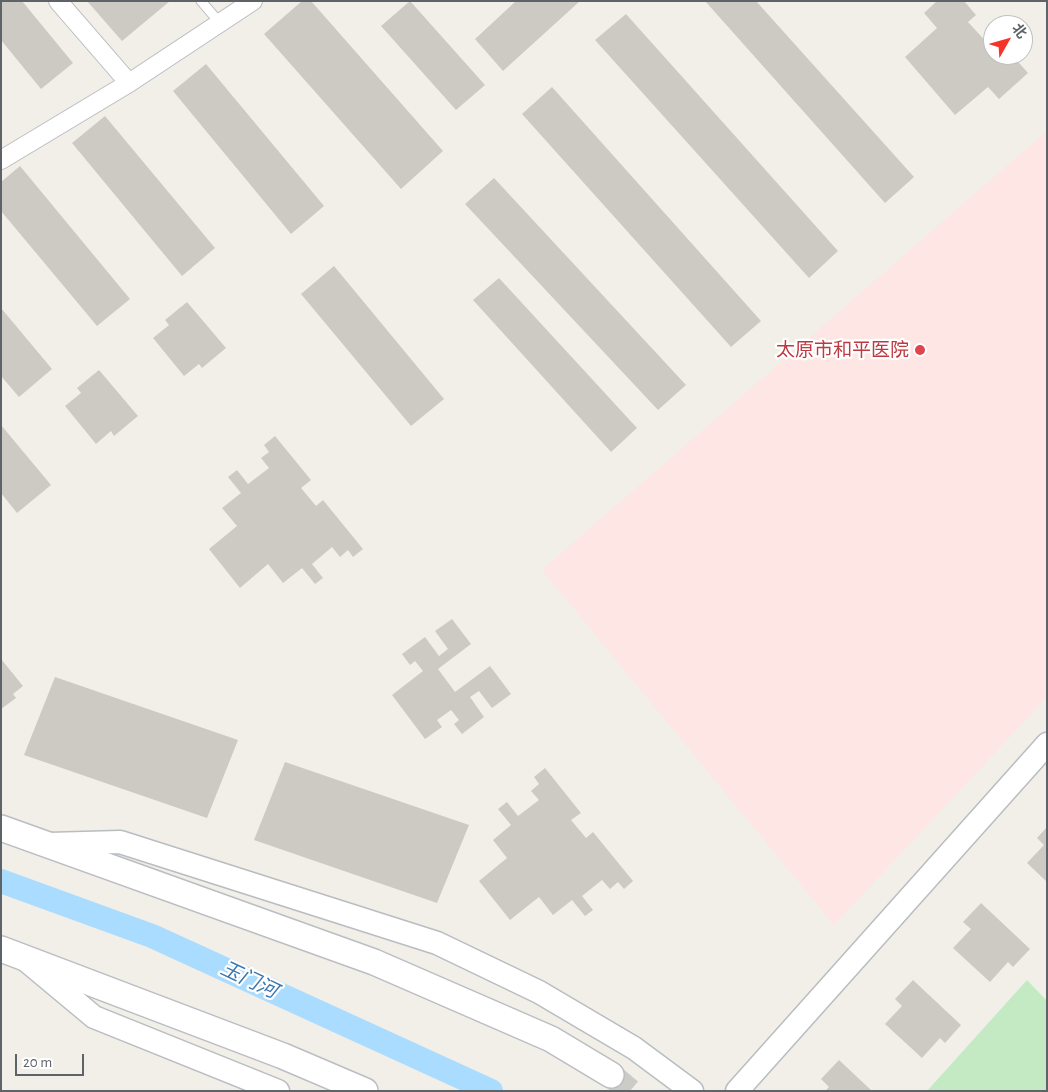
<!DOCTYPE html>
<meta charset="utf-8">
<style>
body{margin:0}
#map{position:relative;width:1048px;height:1092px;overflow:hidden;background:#f1efe7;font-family:"Alegreya Sans","Noto Sans SC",sans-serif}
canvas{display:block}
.frame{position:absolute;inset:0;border:2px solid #5e6368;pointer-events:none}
.north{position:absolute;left:983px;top:15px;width:50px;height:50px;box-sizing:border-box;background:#fff;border:1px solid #bfc1c3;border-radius:50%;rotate:52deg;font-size:14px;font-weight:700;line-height:20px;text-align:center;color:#5e6368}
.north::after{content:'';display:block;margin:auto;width:18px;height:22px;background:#f63328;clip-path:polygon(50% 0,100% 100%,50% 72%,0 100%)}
.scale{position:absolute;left:15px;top:1054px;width:69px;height:22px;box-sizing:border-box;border:2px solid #5e6368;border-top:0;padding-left:6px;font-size:15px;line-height:18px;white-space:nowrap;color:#5e6368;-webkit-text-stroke:4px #fff;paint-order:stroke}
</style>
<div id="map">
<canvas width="1048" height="1092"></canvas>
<div class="frame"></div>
<div class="north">北</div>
<div class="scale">20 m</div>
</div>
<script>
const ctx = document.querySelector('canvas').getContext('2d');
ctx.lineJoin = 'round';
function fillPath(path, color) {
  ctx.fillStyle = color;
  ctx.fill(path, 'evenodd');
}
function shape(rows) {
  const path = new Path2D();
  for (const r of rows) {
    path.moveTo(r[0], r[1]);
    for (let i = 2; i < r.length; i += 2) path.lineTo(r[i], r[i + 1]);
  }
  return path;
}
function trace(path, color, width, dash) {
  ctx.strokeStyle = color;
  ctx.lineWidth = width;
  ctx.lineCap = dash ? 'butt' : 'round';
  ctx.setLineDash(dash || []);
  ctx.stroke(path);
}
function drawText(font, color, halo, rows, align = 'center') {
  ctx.font = font + ' "Alegreya Sans","Noto Sans SC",sans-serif';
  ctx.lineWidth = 4.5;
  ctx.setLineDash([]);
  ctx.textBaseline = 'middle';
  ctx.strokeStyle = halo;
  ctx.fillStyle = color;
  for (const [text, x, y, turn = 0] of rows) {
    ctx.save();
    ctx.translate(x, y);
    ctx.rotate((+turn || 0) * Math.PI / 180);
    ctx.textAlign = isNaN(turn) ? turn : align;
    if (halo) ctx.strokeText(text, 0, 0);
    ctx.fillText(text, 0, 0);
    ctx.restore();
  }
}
const medical = shape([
 [1047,131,1047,697,834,925,542,570]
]);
const green = shape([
 [1027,980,1047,1001,1047,1091,927,1091]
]);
const canal = shape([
 [1,881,152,936,491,1091]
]);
const building = shape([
 [1,1,22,1,73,63,41,89,1,40],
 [87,1,170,1,122,41],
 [302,1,311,1,443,151,401,189,264,34],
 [410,1,485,85,456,110,381,26],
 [516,1,580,1,503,71,475,39],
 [705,1,756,1,914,177,885,203],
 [937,1,964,1,976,15,968,22,990,46,993,43,993,55,1012,55,1028,73,999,99,988,87,955,115,905,57,937,28,924,13],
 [626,14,838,251,809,278,595,40],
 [206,64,324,206,291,234,173,91],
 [552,87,761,321,731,347,522,114],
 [105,116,215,248,182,276,72,143],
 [20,166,130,299,97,326,1,211,1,182],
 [494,178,686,385,658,410,465,204],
 [334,266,444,399,411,426,301,294],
 [499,278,637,428,611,452,473,300],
 [187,302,226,348,202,368,199,364,184,376,153,338,169,325,165,320],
 [1,308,52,369,19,397,1,376],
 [99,370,138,416,114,436,111,431,96,444,65,406,81,393,77,388],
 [1,425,51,485,17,513,1,493],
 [275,436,311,480,301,488,316,506,323,500,363,549,353,557,348,550,340,557,332,547,312,564,323,578,315,584,302,568,283,583,268,564,240,588,209,549,237,526,222,508,241,493,228,477,237,470,248,484,269,468,261,458,269,452,264,445],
 [452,619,471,644,438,669,455,692,490,666,511,694,492,708,479,691,470,697,484,717,462,734,454,724,459,720,451,710,437,720,442,727,425,739,392,695,423,671,415,661,410,665,402,654,425,637,439,656,448,649,435,631],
 [1,659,23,686,13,694,16,698,1,709],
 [55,677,238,740,207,818,24,755],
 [285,762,469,825,437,903,254,840],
 [545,768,581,813,571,820,586,838,593,832,633,881,624,889,618,882,610,889,602,880,582,896,593,910,585,916,572,900,553,915,539,897,510,920,479,881,507,858,493,840,511,825,498,809,507,802,518,816,539,800,531,791,539,784,534,777],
 [1047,827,1047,882,1027,863,1044,845,1037,838],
 [981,903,1030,949,1013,967,1008,962,990,982,953,948,971,929,963,922],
 [913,980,961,1025,945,1043,940,1038,922,1058,885,1024,902,1006,895,999],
 [839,1060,872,1091,825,1091,829,1087,821,1079]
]);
const secondaryTunnel = shape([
 [611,1075,630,1091]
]);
const service = shape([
 [201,1,220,23]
]);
const minor = shape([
 [58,1,129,83],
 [1,160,129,83,253,1]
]);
const tertiary = shape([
 [49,844,120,842,437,943,539,992,634,1048,692,1091],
 [28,962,94,1017,278,1091],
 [737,1091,1047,744]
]);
const secondary = shape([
 [1,828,374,962,551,1039,611,1075],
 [1,949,283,1056,365,1091]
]);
const markers = [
 [920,350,6,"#e0444e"]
];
const healthNames = [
 ["太原市和平医院",909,350]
];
const waterNames = [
 ["玉门河",249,980,25]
];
fillPath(medical, '#fde6e4');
fillPath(green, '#c3eac2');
trace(canal, '#a9dcff', 24);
fillPath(building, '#cdcac4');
trace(secondaryTunnel, '#ccccc7', 25, [25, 12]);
trace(service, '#b9bdc1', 11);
trace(minor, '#b9bdc1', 20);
trace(tertiary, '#b9bdc1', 25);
trace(secondary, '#babec3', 28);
trace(service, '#fff', 9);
trace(minor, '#fff', 18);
trace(tertiary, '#fff', 22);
trace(secondary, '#fff', 25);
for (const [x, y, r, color] of markers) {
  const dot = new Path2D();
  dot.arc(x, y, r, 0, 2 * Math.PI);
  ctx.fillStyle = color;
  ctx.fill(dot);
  trace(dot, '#fff', 2);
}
drawText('19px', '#be3a42', '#fff', healthNames, 'right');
drawText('italic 20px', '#3a77b1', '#fff', waterNames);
</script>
